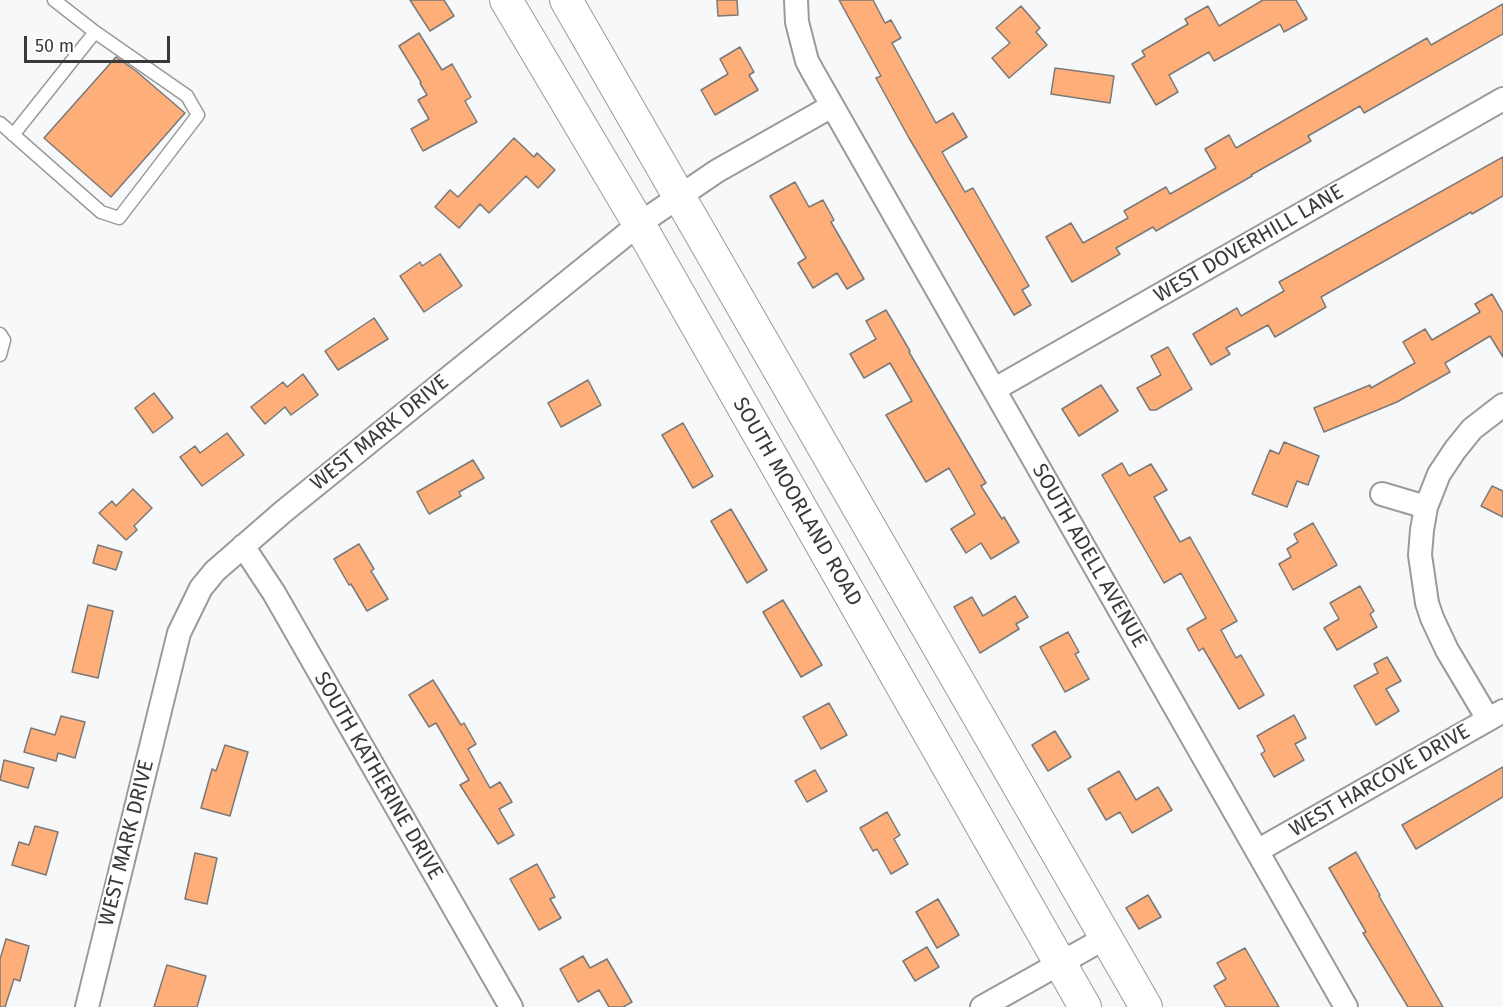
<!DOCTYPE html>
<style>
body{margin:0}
#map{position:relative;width:1503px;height:1007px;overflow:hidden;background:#f7f8fa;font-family:"Fira Sans",sans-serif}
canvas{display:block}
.scale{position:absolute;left:24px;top:36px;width:146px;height:27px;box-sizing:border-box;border:3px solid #38393a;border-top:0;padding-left:8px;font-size:18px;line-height:21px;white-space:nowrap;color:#38393a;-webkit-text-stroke:4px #fff;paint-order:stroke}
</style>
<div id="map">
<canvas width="1503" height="1007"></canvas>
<div class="scale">50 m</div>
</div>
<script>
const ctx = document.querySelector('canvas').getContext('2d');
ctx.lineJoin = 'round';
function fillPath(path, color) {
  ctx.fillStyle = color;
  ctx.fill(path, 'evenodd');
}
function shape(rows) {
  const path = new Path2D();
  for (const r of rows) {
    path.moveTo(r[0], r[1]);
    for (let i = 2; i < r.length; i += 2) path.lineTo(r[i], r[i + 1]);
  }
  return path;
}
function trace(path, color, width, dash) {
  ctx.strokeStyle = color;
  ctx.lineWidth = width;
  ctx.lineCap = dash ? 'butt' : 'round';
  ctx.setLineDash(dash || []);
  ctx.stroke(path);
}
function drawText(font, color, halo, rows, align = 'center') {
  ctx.font = font + ' "Fira Sans",sans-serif';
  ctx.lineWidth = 4.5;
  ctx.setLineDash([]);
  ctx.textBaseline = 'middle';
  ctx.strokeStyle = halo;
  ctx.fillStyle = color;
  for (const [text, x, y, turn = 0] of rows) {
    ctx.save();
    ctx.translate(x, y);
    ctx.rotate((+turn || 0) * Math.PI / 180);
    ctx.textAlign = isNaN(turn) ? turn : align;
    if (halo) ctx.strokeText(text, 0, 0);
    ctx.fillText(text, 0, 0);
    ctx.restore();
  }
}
const building = shape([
 [410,0,444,0,454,16,430,31,410,0],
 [717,0,737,0,738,15,718,16,717,0],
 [839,0,873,0,885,23,891,20,901,38,892,43,936,123,953,113,967,137,942,152,965,192,973,188,1029,286,1022,290,1031,305,1014,315,909,138,876,78,881,76,839,0],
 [1263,0,1296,0,1307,19,1284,32,1280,24,1214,61,1209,52,1169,75,1178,92,1156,105,1132,64,1145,56,1142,51,1188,24,1185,19,1208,6,1219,26,1263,0],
 [1503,4,1503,34,1364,113,1360,106,1308,136,1311,141,1251,175,1252,176,1156,231,1153,227,1116,248,1120,254,1072,282,1046,237,1071,223,1083,243,1128,218,1124,211,1166,187,1170,194,1216,168,1205,149,1229,135,1236,148,1427,38,1431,45,1503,4],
 [1021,6,1040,28,1036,32,1047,45,1009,78,992,58,1010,43,996,28,1021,6],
 [419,33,442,70,452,64,471,97,465,101,477,122,423,151,411,129,429,119,418,100,427,95,420,83,421,82,399,46,419,33],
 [740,47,754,72,749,75,758,90,715,115,701,90,728,74,720,59,740,47],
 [116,57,136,71,185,113,111,197,44,138,116,57],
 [1055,68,1114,76,1110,103,1051,94,1055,68],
 [514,138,534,157,537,153,555,170,538,188,526,176,489,213,480,204,459,228,435,207,450,190,458,197,514,138],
 [1503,157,1503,196,1472,214,1471,212,1321,297,1326,307,1275,337,1268,325,1226,348,1230,354,1211,365,1193,334,1237,308,1241,316,1284,291,1279,282,1503,157],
 [795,182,809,207,823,200,834,220,831,222,864,279,847,289,837,273,813,288,798,263,806,258,770,196,795,182],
 [440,254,462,286,424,312,400,276,420,262,422,266,440,254],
 [1492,294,1503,313,1503,357,1490,336,1445,363,1450,372,1397,402,1324,432,1314,408,1370,385,1371,388,1415,363,1403,342,1425,329,1432,340,1480,312,1475,304,1492,294],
 [886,310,910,351,909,352,986,483,981,486,1002,519,1004,517,1019,542,991,559,981,543,966,553,951,529,975,514,949,468,926,482,886,415,912,401,890,363,864,378,850,354,876,339,866,321,886,310],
 [374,318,388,339,338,370,325,351,374,318],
 [1168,347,1192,389,1156,410,1150,410,1137,388,1161,375,1151,356,1168,347],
 [303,374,318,395,291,415,285,407,265,424,251,407,283,382,287,387,303,374],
 [588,380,601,405,561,427,548,403,588,380],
 [1101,385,1118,411,1079,436,1062,409,1101,385],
 [154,393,173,418,153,433,135,408,154,393],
 [683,423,713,476,693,488,662,435,683,423],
 [227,433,244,455,202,486,180,457,195,446,200,453,227,433],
 [1284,442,1319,456,1308,485,1297,481,1287,507,1252,494,1270,450,1279,454,1284,442],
 [473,460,484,478,459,492,461,496,429,514,417,492,473,460],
 [1122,463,1129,476,1151,464,1167,490,1154,497,1180,542,1190,537,1237,621,1221,630,1236,658,1241,655,1264,695,1239,709,1203,648,1199,651,1187,629,1206,618,1181,573,1164,583,1102,475,1122,463],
 [1492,486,1503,491,1503,517,1481,506,1492,486],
 [133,489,152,508,134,526,137,530,126,540,99,513,112,501,116,506,133,489],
 [731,509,767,570,747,583,711,521,731,509],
 [1313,523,1337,565,1293,590,1279,564,1291,557,1287,549,1298,542,1294,534,1313,523],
 [359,544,374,569,371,571,388,599,367,611,351,584,349,585,334,559,359,544],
 [98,545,122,552,116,570,93,563,98,545],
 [1360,586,1374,611,1370,614,1377,627,1337,650,1324,628,1339,619,1330,603,1360,586],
 [1015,596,1028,617,1016,624,1019,629,980,653,954,607,972,597,983,616,1015,596],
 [783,600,822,665,801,677,763,612,783,600],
 [88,605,113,611,98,678,72,672,88,605],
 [1068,632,1079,652,1075,654,1089,679,1065,692,1040,647,1068,632],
 [1387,657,1401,681,1386,689,1399,711,1376,725,1354,686,1378,673,1374,664,1387,657],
 [433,680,461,725,464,723,476,744,468,749,490,788,500,782,512,802,499,809,514,835,498,844,460,785,469,780,436,723,429,727,409,695,433,680],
 [829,703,847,735,821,749,803,717,829,703],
 [1294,715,1306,738,1295,744,1304,760,1274,777,1261,754,1265,751,1257,736,1294,715],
 [61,716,85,722,75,758,58,753,56,761,24,752,31,728,55,735,61,716],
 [1055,731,1071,757,1048,771,1032,745,1055,731],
 [225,745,248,752,230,816,201,808,212,769,216,771,225,745],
 [4,760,34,768,28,788,0,780,4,760],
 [1503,767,1503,797,1416,849,1402,825,1503,767],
 [815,770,827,791,807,802,795,781,815,770],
 [1119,771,1136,800,1158,787,1172,810,1132,833,1120,812,1106,820,1088,789,1119,771],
 [887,812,900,835,894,839,908,864,891,874,877,849,873,851,860,828,887,812],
 [35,826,58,832,46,875,12,865,19,842,29,845,35,826],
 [1356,852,1380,895,1379,896,1443,1007,1408,1007,1363,933,1366,932,1329,868,1356,852],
 [195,853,217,858,207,904,185,899,195,853],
 [537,864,555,897,550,899,561,918,539,930,510,879,537,864],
 [1148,895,1161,917,1139,929,1126,908,1148,895],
 [938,899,959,935,937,948,916,912,938,899],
 [6,939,29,946,20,981,14,979,5,1007,0,1007,0,959,6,939],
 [927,947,939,967,915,981,903,961,927,947],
 [1245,948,1279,1007,1226,1007,1214,986,1226,979,1217,963,1245,948],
 [583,956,590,968,607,959,632,1002,623,1007,609,1007,599,990,578,1002,560,969,583,956],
 [167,965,206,976,197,1007,154,1007,167,965]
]);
const lane = shape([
 [0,123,101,212,119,218,198,115,187,96,95,32,54,0],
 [13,135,95,32],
 [0,334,4,340,0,355]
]);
const street = shape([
 [796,0,797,22,807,61,813,72,1346,1007],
 [995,389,1503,99],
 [1382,494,1426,507],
 [243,546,274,593,511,1007],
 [1488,719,1447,650,1432,618,1427,603,1420,555,1422,530,1426,507,1439,474,1455,450,1472,429,1503,405],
 [1257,851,1503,711],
 [87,1007,179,633,201,588,215,571,284,511,639,224,717,171,832,106],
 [982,1007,1107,937]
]);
const secondary = shape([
 [506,0,639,224,1085,1007],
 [566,0,1146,1007]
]);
const streetNames = [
 ["WEST DOVERHILL LANE",1249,244,-30],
 ["WEST MARK DRIVE",380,433,-39],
 ["SOUTH MOORLAND ROAD",797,502,60],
 ["SOUTH ADELL AVENUE",1089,556,60],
 ["SOUTH KATHERINE DRIVE",378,776,60],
 ["WEST HARCOVE DRIVE",1380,781,-30],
 ["WEST MARK DRIVE",127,843,-76]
];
fillPath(building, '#fdae79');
trace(building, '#7b7978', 1.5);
trace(lane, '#999a9c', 15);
trace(street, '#999a9c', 26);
trace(secondary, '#999a9c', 34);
trace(lane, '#fff', 12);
trace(street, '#fff', 22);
trace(secondary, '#fff', 32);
drawText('21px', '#38393a', '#fff', streetNames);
</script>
